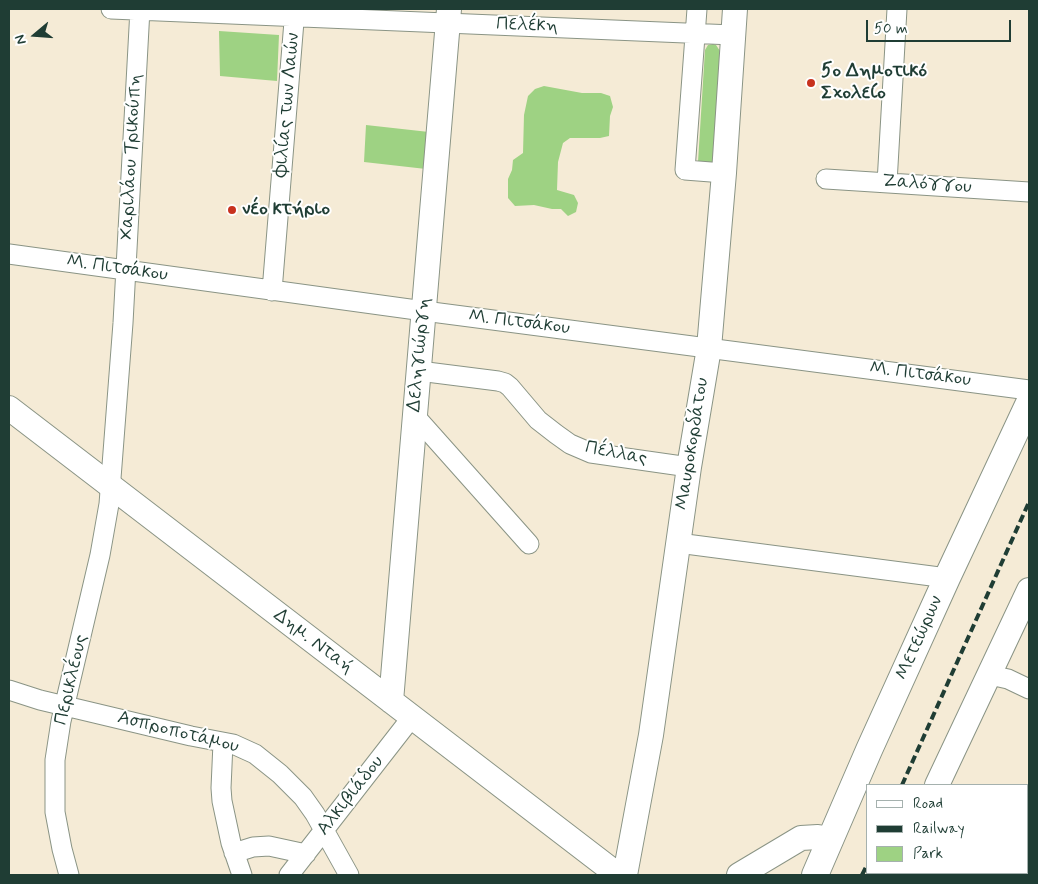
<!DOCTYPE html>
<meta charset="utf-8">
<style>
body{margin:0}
#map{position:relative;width:1038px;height:884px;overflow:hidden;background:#f5ebd6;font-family:Mynerve,sans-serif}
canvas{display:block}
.frame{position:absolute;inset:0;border:10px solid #1f3d34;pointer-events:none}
.legend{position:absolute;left:866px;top:784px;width:162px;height:90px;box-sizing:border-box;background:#fff;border:1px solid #a5b1ae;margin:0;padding:6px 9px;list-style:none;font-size:15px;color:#1f3d34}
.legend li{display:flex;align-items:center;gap:10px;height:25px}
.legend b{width:25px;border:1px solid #a5b1ae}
.north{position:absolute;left:10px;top:10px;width:50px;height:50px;-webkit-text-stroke:4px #fff;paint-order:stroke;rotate:252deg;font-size:14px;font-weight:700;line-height:20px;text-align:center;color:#1f3d34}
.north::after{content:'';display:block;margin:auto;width:18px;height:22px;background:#1f3d34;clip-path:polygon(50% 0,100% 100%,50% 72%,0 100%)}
.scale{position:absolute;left:866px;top:20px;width:145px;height:22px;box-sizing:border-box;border:2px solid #1f3d34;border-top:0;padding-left:6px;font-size:15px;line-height:18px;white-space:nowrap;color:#1f3d34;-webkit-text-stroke:4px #fff;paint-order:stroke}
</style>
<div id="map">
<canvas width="1038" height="884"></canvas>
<div class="frame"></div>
<ul class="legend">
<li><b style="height:6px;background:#fff"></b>Road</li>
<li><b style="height:6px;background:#1f3d34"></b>Railway</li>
<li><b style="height:14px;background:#9ed283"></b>Park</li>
</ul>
<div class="north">N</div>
<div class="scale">50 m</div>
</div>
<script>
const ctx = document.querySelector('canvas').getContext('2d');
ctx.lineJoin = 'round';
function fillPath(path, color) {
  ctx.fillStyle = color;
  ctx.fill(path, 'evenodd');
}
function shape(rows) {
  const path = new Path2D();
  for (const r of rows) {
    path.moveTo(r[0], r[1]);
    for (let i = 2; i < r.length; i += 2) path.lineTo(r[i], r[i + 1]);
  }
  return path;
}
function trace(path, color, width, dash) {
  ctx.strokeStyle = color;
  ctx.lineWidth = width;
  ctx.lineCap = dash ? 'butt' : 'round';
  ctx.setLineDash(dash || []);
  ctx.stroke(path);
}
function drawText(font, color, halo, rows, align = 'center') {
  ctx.font = font + ' Mynerve,sans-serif';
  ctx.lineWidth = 4;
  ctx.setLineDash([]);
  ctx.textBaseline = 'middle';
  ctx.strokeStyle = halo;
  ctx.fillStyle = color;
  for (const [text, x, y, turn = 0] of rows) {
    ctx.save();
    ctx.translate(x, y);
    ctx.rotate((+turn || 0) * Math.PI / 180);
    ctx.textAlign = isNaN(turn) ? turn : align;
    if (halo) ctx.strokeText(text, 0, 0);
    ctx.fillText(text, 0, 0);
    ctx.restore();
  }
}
const green = shape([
 [219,31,279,35,277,81,220,76],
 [713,44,716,45,720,51,713,161,712,163,698,162,705,50,708,45],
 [544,86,582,93,601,93,610,96,613,107,610,116,609,136,600,138,570,138,563,143,558,162,557,190,574,195,578,203,576,212,568,216,561,209,552,209,534,205,515,206,508,198,508,179,512,170,513,160,523,153,524,115,528,96,535,89],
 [366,125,429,132,426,169,364,162]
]);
const minor = shape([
 [111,9,733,35],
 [697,9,685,170,724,173],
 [826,179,1029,192],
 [887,183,897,9],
 [9,254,424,311,1029,390],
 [272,291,295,9],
 [419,371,498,381,505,383,510,387,538,420,556,434,570,444,591,453,689,467],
 [415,416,529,544],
 [678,543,947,578],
 [990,675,1008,679,1029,689],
 [9,690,40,700,191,736,233,744,255,754,280,774,303,797,315,814,349,875],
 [223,743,221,788,222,801,231,843,242,875],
 [234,853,253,847,269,846,306,854],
 [914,873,918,875],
 [69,875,62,849,55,812,55,760,61,721,100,555,109,504,123,323,140,9],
 [289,875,412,717]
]);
const tertiary = shape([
 [9,408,618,875],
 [391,701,449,9],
 [937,785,1029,590],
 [625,875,651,735,689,467,709,348,724,173,735,9],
 [739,875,801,838,818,837,830,841],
 [894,875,896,873]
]);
const secondary = shape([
 [815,875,869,750,947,578,1029,403]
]);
const rail = shape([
 [902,785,1029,502],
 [862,875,867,865]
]);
const markers = [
 [811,83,5,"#c8321e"],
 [232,210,5,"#c8321e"]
];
const streetNames = [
 ["Πελέκη",527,26,2],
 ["Φιλίας των Λαών",288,105,-85],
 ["Χαριλάου Τρικούπη",132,157,-87],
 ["Ζαλόγγου",927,185,4],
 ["Μ. Πιτσάκου",117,269,8],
 ["Μ. Πιτσάκου",519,323,7],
 ["Δεληγιώργη",420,355,-85],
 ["Μ. Πιτσάκου",920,375,7],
 ["Μαυροκορδάτου",693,444,-81],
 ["Πέλλας",616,454,11],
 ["Μετεώρων",920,638,-66],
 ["Δημ. Νταή",313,642,37],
 ["Περικλέους",72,680,-77],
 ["Ασπροποτάμου",178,733,14],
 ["Αλκιβιάδου",351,796,-52]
];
const poiNames = [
 ["5ο Δημοτικό",821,72],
 ["Σχολείο",821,94],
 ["νέο κτήριο",242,210]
];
fillPath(green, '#9ed283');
trace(minor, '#8a9485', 21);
trace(tertiary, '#8a9485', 26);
trace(secondary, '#8a9485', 28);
trace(minor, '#fff', 19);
trace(tertiary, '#fff', 24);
trace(secondary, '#fff', 26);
trace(rail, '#1f3d34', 4, [8, 4]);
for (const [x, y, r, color] of markers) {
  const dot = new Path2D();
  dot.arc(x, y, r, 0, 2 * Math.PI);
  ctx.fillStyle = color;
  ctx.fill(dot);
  trace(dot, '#fff', 2);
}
drawText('19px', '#1f3d34', '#fff', streetNames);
drawText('bold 19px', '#1f3d34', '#fff', poiNames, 'left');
</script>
